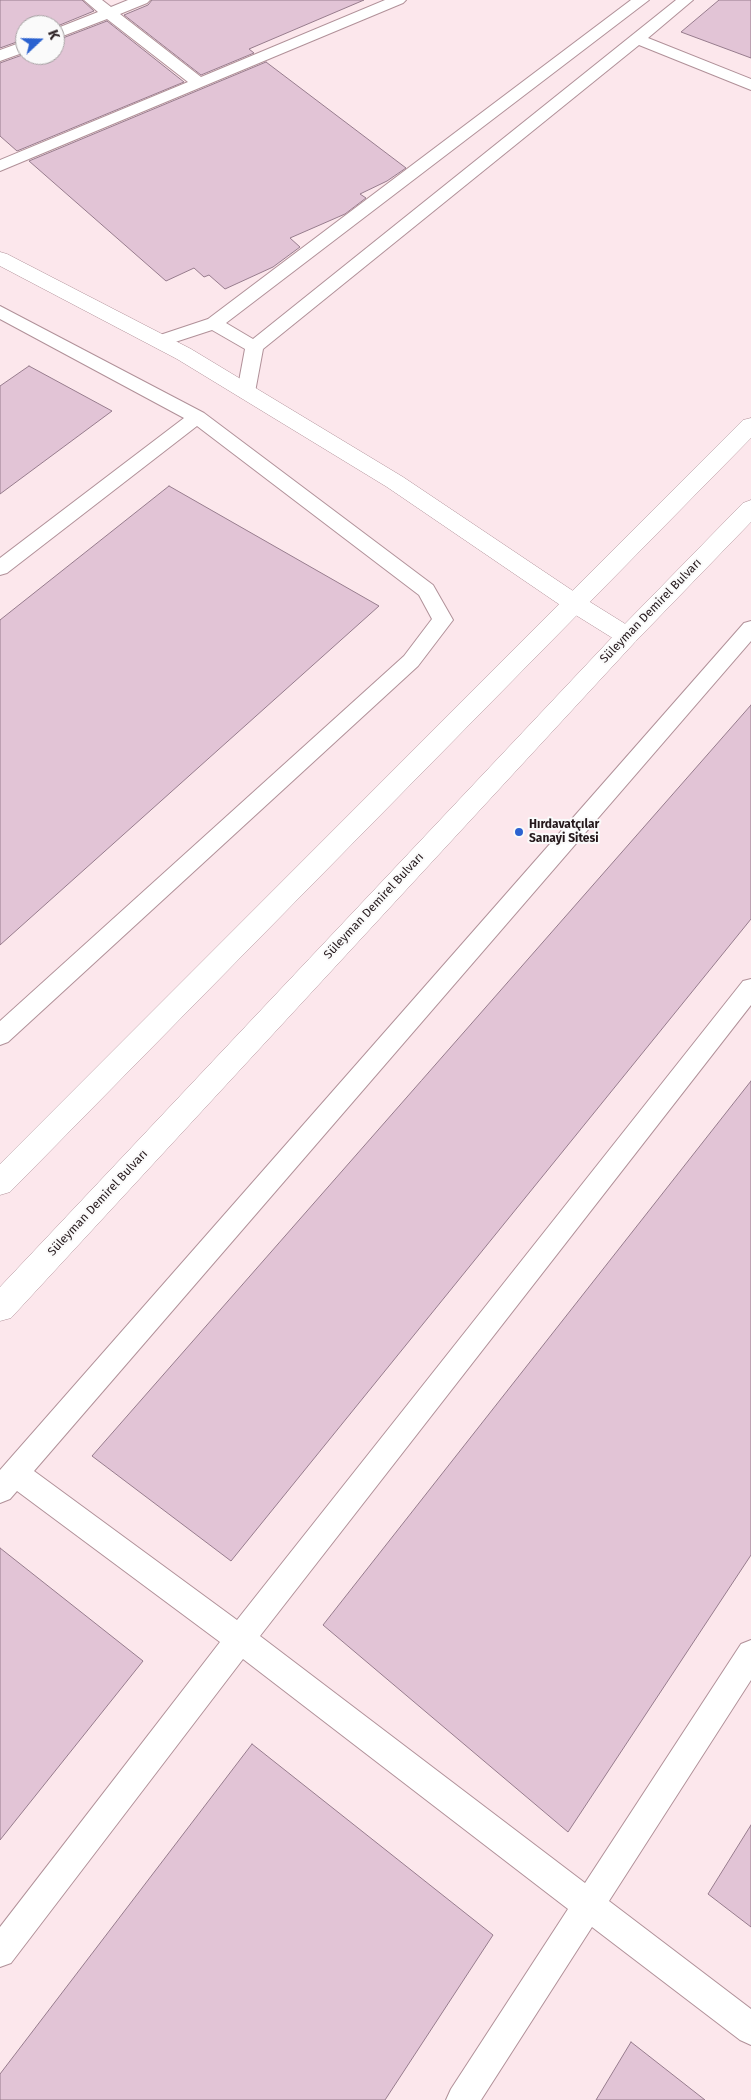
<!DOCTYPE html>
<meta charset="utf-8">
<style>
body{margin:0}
#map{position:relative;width:751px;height:2100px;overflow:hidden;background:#fce7ec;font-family:"Fira Sans",sans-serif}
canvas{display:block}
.north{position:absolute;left:15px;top:15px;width:50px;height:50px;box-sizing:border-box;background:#fafafa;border:1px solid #a4a0a1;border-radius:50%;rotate:69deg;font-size:14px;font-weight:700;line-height:20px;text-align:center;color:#24181b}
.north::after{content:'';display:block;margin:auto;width:18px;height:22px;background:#2b62d0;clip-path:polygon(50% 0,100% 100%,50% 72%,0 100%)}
</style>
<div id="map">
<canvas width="751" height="2100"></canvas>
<div class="north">K</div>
</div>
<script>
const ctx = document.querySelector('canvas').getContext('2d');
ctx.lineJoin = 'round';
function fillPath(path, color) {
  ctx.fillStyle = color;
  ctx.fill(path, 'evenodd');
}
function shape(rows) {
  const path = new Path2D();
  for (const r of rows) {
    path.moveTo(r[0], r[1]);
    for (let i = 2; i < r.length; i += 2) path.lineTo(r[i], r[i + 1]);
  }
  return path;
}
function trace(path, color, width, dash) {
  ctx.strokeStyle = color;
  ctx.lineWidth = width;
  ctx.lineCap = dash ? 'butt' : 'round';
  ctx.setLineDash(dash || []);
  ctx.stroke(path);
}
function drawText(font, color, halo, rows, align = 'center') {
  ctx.font = font + ' "Fira Sans",sans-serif';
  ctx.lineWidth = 4;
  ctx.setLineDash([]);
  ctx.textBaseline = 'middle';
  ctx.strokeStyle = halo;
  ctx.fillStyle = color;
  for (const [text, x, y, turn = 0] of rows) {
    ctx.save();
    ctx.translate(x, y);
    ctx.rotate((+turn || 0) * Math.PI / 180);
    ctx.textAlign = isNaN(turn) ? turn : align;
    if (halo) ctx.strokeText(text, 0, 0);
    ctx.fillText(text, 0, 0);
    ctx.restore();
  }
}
const building = shape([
 [0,0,82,0,94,11,55,27,55,25,25,25,25,39,0,48,0,0],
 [152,0,364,0,249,49,254,53,201,75,124,15,148,5,152,0],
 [719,0,751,0,751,58,681,32,719,0],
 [107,21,184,82,17,151,0,136,0,63,25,54,55,55,55,41,107,21],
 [266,62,406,168,387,181,360,194,366,198,345,214,290,238,300,247,273,267,225,289,209,275,204,277,194,268,166,281,29,161,266,62],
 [29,366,112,411,0,494,0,386,29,366],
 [169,486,379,606,0,945,0,620,169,486],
 [751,705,751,919,231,1561,92,1456,751,705],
 [751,1081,751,1555,568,1832,323,1625,751,1081],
 [0,1548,143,1661,0,1840,0,1548],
 [252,1744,493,1935,385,2100,0,2100,0,2074,252,1744],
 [751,1825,751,1927,708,1894,751,1825],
 [631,2042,705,2100,596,2100,631,2042]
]);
const lane = shape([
 [84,0,102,0,111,7,128,0,150,0,147,3,120,14,201,77,385,0,406,0,403,3,0,171,0,160,188,82,107,19,55,39,55,29,98,12,84,0],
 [631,0,649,0,226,323,253,339,676,0,693,0,648,38,751,79,751,90,639,45,263,349,255,392,253,396,246,398,239,396,237,392,245,349,212,330,166,345,160,347,154,345,151,341,154,337,208,319,631,0],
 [25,41,25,52,0,61,0,50,25,41],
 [0,306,204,413,433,585,453,620,418,666,8,1042,0,1045,0,1021,404,656,432,619,419,595,197,426,7,573,0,575,0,558,184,418,0,319,0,306],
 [751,621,751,641,34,1471,237,1620,743,981,751,979,751,1005,260,1636,585,1883,741,1644,751,1640,751,1680,609,1901,751,2009,751,2045,740,2040,592,1927,481,2100,446,2100,451,2089,568,1909,243,1659,11,1963,0,1967,0,1927,220,1642,17,1491,10,1499,0,1503,0,1470,744,623,751,621]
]);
const street = shape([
 [0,252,7,254,191,349,403,477,582,597,635,630,639,636,635,642,627,644,619,642,566,609,387,487,177,359,0,266,0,252]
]);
const secondary = shape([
 [751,418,751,438,10,1192,0,1195,0,1164,743,420,751,418],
 [751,500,751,522,635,642,11,1318,0,1321,0,1287,619,630,743,503,751,500]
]);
const markers = [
 [519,832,5,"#2b62d0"]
];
const streetNames = [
 ["Süleyman Demirel Bulvarı",651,611,-46],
 ["Süleyman Demirel Bulvarı",374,906,-47],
 ["Süleyman Demirel Bulvarı",98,1203,-47]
];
const poiNames = [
 ["Hırdavatçılar",529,825],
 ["Sanayi Sitesi",529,839]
];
fillPath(building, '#e2c4d6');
trace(building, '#977c8d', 1);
trace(lane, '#b19199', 2);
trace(street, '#b19199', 1);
trace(secondary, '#b19199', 1);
fillPath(lane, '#fff');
fillPath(street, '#fff');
fillPath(secondary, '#fff');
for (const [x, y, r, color] of markers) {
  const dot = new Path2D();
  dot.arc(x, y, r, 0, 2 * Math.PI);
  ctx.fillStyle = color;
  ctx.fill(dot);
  trace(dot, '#fafafa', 2);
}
drawText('12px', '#24181b', '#fafafa', streetNames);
drawText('bold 12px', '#24181b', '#fafafa', poiNames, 'left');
</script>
